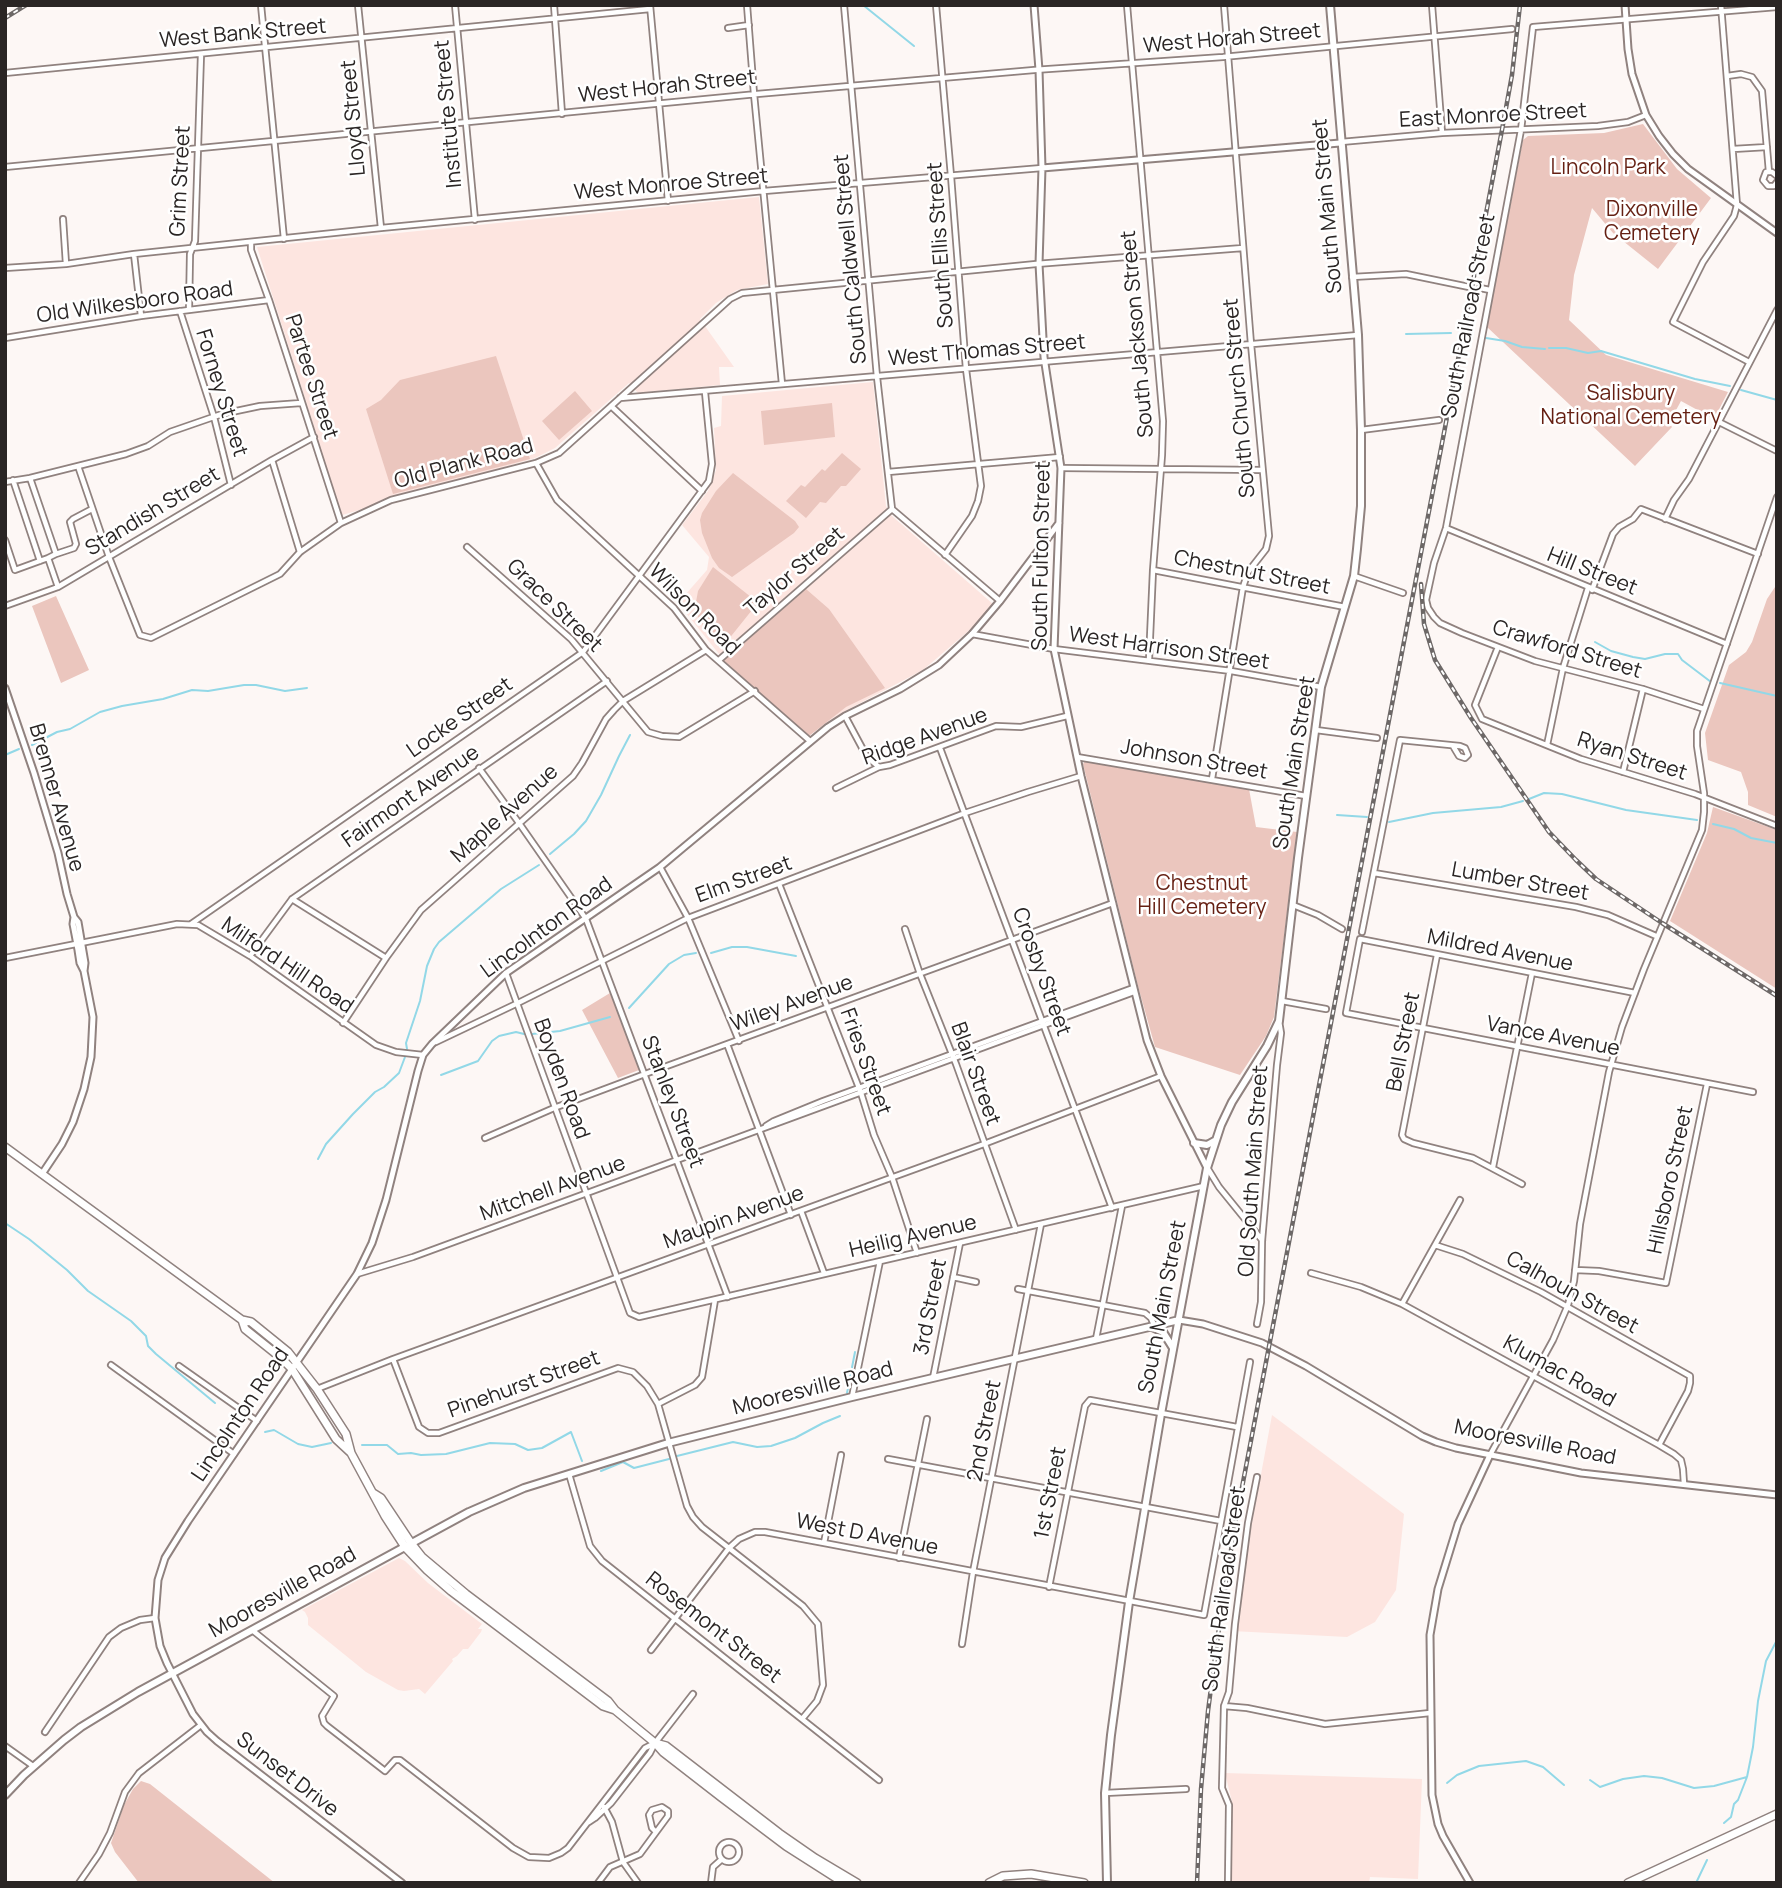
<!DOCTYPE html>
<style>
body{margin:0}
#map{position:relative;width:1782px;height:1888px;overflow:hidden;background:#fdf7f5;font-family:Manrope,sans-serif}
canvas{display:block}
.frame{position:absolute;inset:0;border:7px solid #2a2524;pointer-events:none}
</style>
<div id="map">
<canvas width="1782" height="1888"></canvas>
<div class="frame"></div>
</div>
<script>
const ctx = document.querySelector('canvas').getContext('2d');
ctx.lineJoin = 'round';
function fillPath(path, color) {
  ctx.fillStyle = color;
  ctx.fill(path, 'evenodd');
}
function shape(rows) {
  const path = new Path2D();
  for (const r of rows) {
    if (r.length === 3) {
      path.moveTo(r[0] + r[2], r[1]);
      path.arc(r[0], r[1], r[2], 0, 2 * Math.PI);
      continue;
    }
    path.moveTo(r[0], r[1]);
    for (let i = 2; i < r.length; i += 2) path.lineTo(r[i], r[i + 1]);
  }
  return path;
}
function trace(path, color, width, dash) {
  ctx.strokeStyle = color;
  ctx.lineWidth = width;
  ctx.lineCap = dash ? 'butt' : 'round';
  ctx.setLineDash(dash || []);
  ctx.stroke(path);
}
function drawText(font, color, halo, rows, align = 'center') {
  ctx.font = font + ' Manrope,sans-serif';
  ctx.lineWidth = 5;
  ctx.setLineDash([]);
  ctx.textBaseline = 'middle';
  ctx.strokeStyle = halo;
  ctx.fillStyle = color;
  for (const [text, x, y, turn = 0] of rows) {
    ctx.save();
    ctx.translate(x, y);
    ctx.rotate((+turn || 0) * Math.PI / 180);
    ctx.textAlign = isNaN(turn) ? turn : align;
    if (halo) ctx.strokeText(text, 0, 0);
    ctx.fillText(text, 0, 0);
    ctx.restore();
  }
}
const built = shape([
 [759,197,768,284,737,290,716,303,700,319,734,367,719,367,720,385,638,393,629,383,555,448,535,458,339,516,315,430,257,247],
 [873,382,886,506,892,516,993,604,972,628,923,670,847,710,811,734,738,663,719,654,678,603,707,570,709,557,682,525,708,491,716,470,714,428,721,426,722,396],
 [1272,1415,1404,1514,1396,1590,1375,1622,1347,1637,1232,1631],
 [399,1558,405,1561,428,1583,482,1624,478,1629,482,1629,481,1632,468,1649,463,1649,457,1656,452,1659,453,1661,425,1694,419,1689,404,1691,398,1690,366,1672,308,1625,308,1618,305,1612,302,1610],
 [1225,1773,1422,1779,1418,1879,1370,1877,1369,1883,1231,1883,1232,1802]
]);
const green = shape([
 [1643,124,1677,169,1711,198,1658,269,1613,233,1592,208,1574,275,1569,320,1606,355,1728,392,1714,419,1681,401,1669,423,1672,427,1635,466,1487,327,1523,140,1528,136,1604,133],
 [496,356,530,459,393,494,366,409,381,400,400,380],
 [575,391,592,411,559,440,542,421],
 [832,403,835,437,764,445,761,411],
 [842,453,861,469,846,486,841,486,826,503,820,502,806,518,786,501,801,485,805,487,822,469,825,471],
 [733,473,795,521,799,527,794,533,732,577,719,568,712,558,702,533,700,520,702,513,716,491],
 [713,567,756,601,756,605,724,645,708,634,696,613,696,602,698,591],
 [1777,584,1777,817,1748,805,1748,792,1741,772,1708,760,1705,733,1729,665,1746,652,1752,642,1767,599],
 [806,589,829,609,885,688,846,707,809,736,723,661],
 [56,596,89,670,61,683,32,606],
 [1085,761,1249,789,1256,827,1297,832,1274,1017,1266,1036,1240,1075,1155,1047,1138,986,1083,764],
 [1713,807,1777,830,1777,989,1670,921,1707,833],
 [610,993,639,1070,618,1078,582,1010],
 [141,1781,150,1784,275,1883,139,1883,115,1852,111,1843,124,1805,133,1789]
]);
const stream = shape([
 [863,5,914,46],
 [1406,334,1451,333],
 [1486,338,1505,341,1522,347,1545,349],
 [1549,348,1566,348,1588,353,1601,351,1695,379,1730,386],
 [1741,390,1777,400],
 [1595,642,1611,651,1633,657,1645,659,1665,654,1678,654,1682,660,1711,682],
 [1720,683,1777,696],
 [32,745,57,732,70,729,100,712,122,706,163,699,192,690,208,691,244,685,256,685,285,691,307,688],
 [5,755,19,749],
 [1529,799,1544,793,1562,794,1626,810,1697,820],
 [1337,815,1367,817],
 [1389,822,1433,813,1501,807,1523,801],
 [1713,824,1734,829,1751,838,1777,843],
 [550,854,574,834,586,821,601,795,619,756,630,735],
 [711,953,732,947,747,947,796,956],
 [629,1008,669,964,684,955,696,953],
 [532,1034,560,1031,610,1017],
 [407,1049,406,1043,420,1001,427,966,434,949,439,942,501,889,539,865],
 [441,1075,478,1061,492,1041,499,1036,516,1032,524,1034],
 [318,1159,326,1144,353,1114,375,1092,384,1087,399,1073,405,1057],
 [5,1223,29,1239,67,1270,88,1291,131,1321,146,1336,148,1346,156,1354,215,1403],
 [847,1393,855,1352],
 [265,1432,274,1430,298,1444,312,1447,331,1443],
 [362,1445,387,1445,398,1454,411,1453,421,1455,446,1454,490,1443,515,1444,528,1450,542,1448,571,1432,582,1461],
 [677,1456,733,1442,757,1447,771,1446,795,1438,823,1423,840,1416],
 [601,1471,623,1462,634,1468,669,1459],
 [1590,1780,1600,1787,1623,1779,1644,1776,1662,1778,1694,1788,1714,1786,1747,1777],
 [1447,1783,1457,1775,1479,1766,1526,1761,1543,1767,1564,1785],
 [1724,1823,1731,1817,1734,1804,1738,1800,1747,1777,1753,1747,1758,1701,1766,1661,1777,1640],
 [1696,1883,1707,1860]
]);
const street = shape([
 [261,5,284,239],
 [358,5,381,228],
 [455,5,475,220],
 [554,5,562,114],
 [650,5,668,201],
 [747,5,754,94,782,384],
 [844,5,877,377,892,509],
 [936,5,951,176,966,369,981,486,978,501,972,516,945,555],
 [1127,5,1163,421,1162,455,1153,570,1149,660],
 [1432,5,1442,133],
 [1721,5,1737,205,1734,216,1703,262,1673,322,1749,362],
 [728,28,749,25],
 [5,73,650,9],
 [1727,76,1741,74,1752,77,1762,91,1769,172],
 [1341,142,1442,133,1598,126,1628,122,1646,115],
 [1733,149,1767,147],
 [5,167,757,94,1034,70,1223,57,1512,29],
 [1777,176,1772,172,1766,172,1763,180,1768,186,1774,186,1777,182],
 [63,219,66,264],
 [251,242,251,250,269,300,341,523],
 [134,254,141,316],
 [5,268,66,264,134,254,381,228,764,191,1042,168],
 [1352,277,1406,274,1469,287],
 [1480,288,1490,290],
 [189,310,190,254,195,241,201,54],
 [180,311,214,417,231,485],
 [5,338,141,316,269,300],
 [620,398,1358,335],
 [611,406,702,491],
 [1719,422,1777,451],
 [1361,430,1439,420],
 [272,460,300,552],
 [536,463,557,500,674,608,706,650,810,741],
 [78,466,109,557,140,635,151,638,280,574,300,552,341,523,391,500,536,463,559,453,730,299,742,293,1036,264,1243,248],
 [1061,468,1262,470],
 [888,472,1060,457],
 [30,478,56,554,48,558,58,587],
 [13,480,40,561],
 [5,482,30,478,126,454,148,446,170,432,222,414,260,406,301,403],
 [892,509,1000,601],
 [1665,519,1674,500,1689,479,1777,310],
 [1446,528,1727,644],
 [5,540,15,570,48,558],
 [467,547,571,639,648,732,662,736,679,737,755,691],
 [56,554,74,548,76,544,70,522,73,519,92,509],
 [1153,570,1345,607],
 [1354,576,1403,593],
 [1592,590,1613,534,1619,527,1633,519,1641,509,1758,554],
 [5,606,58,587,272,460,314,437],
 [972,634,1054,649,1231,671,1321,687],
 [1498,647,1475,705,1482,719,1581,759,1695,794,1777,826],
 [719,660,892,509],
 [1704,709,1643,689,1535,661,1462,633,1440,623,1434,617,1428,608,1426,600,1434,563,1446,528,1521,130,1533,27,1777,7],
 [845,716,867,757,879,767],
 [1316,730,1377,738],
 [1547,745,1563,668,1588,588],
 [940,748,1112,1208],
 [1077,757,1306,796],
 [479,768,519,823,586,919,728,1297],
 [1623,772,1643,689],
 [1212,779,1243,587,1248,572,1266,549,1269,536,1251,344,1224,5],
 [836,788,879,767,890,765,996,726,1021,727,1067,716],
 [660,867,688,918,739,1041],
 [1374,873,1576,907,1608,915,1656,936],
 [779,884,861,1093,874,1135,892,1177,917,1253],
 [292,899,386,958],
 [1293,905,1318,915,1342,929],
 [191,924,583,652,709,481,712,464,705,392],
 [905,929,920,974,956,1064,1016,1230],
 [1362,932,1400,740,1460,746,1465,748,1468,755,1465,758,1459,756,1453,746],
 [1437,955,1402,1135,1404,1139,1413,1143,1473,1158,1522,1184],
 [250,956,292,899,607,681],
 [5,958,177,924,198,925,250,956,376,1045,396,1052,423,1055],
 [506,973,630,1313,639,1317,1204,1186],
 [1635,993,1360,939,1346,1013,1753,1092],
 [1282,1001,1326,1009],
 [343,1023,386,958,421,910,573,776,582,763,606,719,614,710,623,701,706,650],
 [436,1042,518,1003,688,918,965,813,1028,792,1081,776],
 [727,1044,791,1215],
 [766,1126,774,1121,823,1101,1133,988],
 [485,1138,554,1108,645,1074,1113,903],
 [1493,1167,1532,973],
 [1208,1169,1219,1187,1262,1240],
 [801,1211,824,1273],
 [1435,1245,1463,1254,1541,1292,1690,1376,1690,1383,1688,1391,1659,1445],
 [1575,1270,1599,1271,1666,1283,1707,1084],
 [1311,1273,1361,1287,1402,1304,1659,1445,1674,1454,1681,1460,1683,1469,1684,1484],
 [357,1274,413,1257,1134,992],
 [953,1277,976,1282],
 [1018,1289,1145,1313,1151,1318,1154,1325],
 [1402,1304,1460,1200],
 [1257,1324,1261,1302,1262,1241,1277,1065,1281,1033,1279,1021],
 [1096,1339,1122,1206],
 [393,1359,419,1427,428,1433,439,1433,618,1368,633,1372,647,1386,658,1404,687,1506,693,1517,702,1527,803,1606,818,1624,823,1685,817,1701,802,1719],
 [111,1365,234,1454],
 [179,1366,257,1421],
 [933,1378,960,1243],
 [317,1389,393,1359,984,1144,1161,1076],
 [852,1397,880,1261],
 [658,1404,695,1385,702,1377,715,1300],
 [1490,1455,1553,1340,1568,1305,1574,1281,1580,1224,1609,1072,1622,1027,1644,969,1702,830,1704,812,1704,793,1697,746,1697,731,1777,497],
 [888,1459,1221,1521],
 [569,1474,590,1546,602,1561,879,1780],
 [824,1543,841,1455],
 [899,1558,927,1419],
 [1049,1587,1085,1406,1090,1400,1237,1427],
 [252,1630,334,1696,322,1716,324,1723,327,1726,385,1771,395,1760,400,1760,513,1848,529,1857,549,1858,561,1853,568,1848,645,1748,655,1743],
 [962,1644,973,1572,1041,1224],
 [651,1650,729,1548,739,1539,755,1532,765,1532,824,1543,1204,1615,1250,1362],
 [1224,1706,1247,1708,1325,1724,1430,1713],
 [45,1732,109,1637,121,1628,140,1620,155,1618],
 [5,1746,33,1766],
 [1105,1793,1186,1789],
 [604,1807,612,1822,623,1862,638,1883],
 [589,1822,595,1818,611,1803,650,1753,655,1743,693,1694],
 [729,1852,10],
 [79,1883,99,1854,110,1833,125,1792,139,1773,201,1725],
 [598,1883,610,1867,640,1854,668,1816,668,1811,662,1807,652,1810,649,1815,652,1828,656,1832],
 [711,1883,713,1867,722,1859],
 [1228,1883,1229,1805,1222,1788,1224,1706,1229,1692,1235,1624,1248,1523,1257,1477]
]);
const secondary = shape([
 [1034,5,1039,70,1042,168,1039,264,1044,357,1061,468,1054,649,1081,776,1147,1040,1161,1076,1207,1168],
 [1625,5,1628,49,1632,74,1646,115,1659,136,1673,154,1688,169,1777,233],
 [1042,168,1340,143],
 [5,688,34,773,58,853,67,894,74,917,78,922,85,963,84,971],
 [42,1174,62,1144,73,1122,84,1089,91,1057,93,1017,84,971,80,963,78,950,73,924,74,917],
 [1179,1320,1203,1324,1262,1343,1306,1366,1422,1436,1436,1442,1456,1448,1581,1473,1777,1495],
 [402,1883,217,1741,207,1732,193,1714,167,1663,160,1646,155,1618,158,1580,165,1558,188,1521,357,1274,372,1243,386,1200,418,1071,423,1055,432,1044,506,973,660,867,828,727,845,716,900,689,939,665,972,634,1000,601,1059,523],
 [1470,1883,1443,1836,1438,1824,1432,1795,1430,1635,1438,1589,1458,1524,1490,1455]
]);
const primary = shape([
 [1194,1143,1207,1145,1216,1140],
 [1152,1327,1163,1332,1173,1348],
 [5,1795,24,1775,64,1740,81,1727,138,1692,469,1512,524,1488,668,1443,852,1397,1179,1320],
 [1107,1883,1105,1793,1111,1735,1129,1602,1161,1414,1207,1168,1221,1125,1232,1102,1267,1046,1279,1021,1298,858,1321,687,1354,576,1357,549,1361,506,1361,430,1358,335,1330,5]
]);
const highway = shape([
 [5,1147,242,1320,251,1322,288,1352,317,1389,346,1434,351,1453,385,1516,405,1547,427,1570,451,1591,603,1706,615,1710],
 [242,1320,245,1329,280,1357,292,1369,336,1439,350,1452],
 [373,1493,381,1498,411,1543,422,1557,466,1594,608,1701,615,1710,655,1743,663,1752,721,1797,786,1846,844,1883],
 [655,1743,666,1746,779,1833,815,1858,857,1883],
 [989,1883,1003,1876,1031,1874,1084,1883],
 [1628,1883,1777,1814]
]);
const rail = shape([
 [5,18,26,5],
 [1421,584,1424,624,1435,660,1471,718,1549,832,1576,860,1596,879,1662,923,1777,996],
 [1197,1883,1201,1789,1208,1711,1218,1635,1235,1524,1502,130,1512,75,1520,5]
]);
const streetNames = [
 ["West Bank Street",243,34,-5],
 ["West Horah Street",1232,39,-5],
 ["West Horah Street",667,87,-6],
 ["Institute Street",449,114,-95],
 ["East Monroe Street",1493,116,-3],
 ["Lloyd Street",354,118,-95],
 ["Grim Street",181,181,-87],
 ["West Monroe Street",671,185,-5],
 ["South Main Street",1328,206,-95],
 ["South Ellis Street",941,245,-94],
 ["South Caldwell Street",851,259,-95],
 ["Old Wilkesboro Road",135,303,-8],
 ["South Railroad Street",1469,316,-79],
 ["South Jackson Street",1138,334,-95],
 ["West Thomas Street",987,351,-5],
 ["Partee Street",311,377,72],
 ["Forney Street",221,393,73],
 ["South Church Street",1240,398,-95],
 ["Old Plank Road",464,464,-15],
 ["Standish Street",153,512,-31],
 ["South Fulton Street",1042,556,-89],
 ["Taylor Street",795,572,-41],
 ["Hill Street",1592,572,22],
 ["Chestnut Street",1252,573,11],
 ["Grace Street",554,606,44],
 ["Wilson Road",694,610,45],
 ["West Harrison Street",1169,649,8],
 ["Crawford Street",1567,650,17],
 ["Locke Street",460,718,-35],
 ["Ridge Avenue",925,737,-20],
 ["Ryan Street",1632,757,18],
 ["Johnson Street",1194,760,10],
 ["South Main Street",1295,763,-81],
 ["Fairmont Avenue",411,797,-35],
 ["Brenner Avenue",56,798,74],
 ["Maple Avenue",505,814,-42],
 ["Elm Street",744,880,-20],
 ["Lumber Street",1520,882,10],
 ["Lincolnton Road",547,928,-36],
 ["Mildred Avenue",1500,951,11],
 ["Milford Hill Road",287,966,34],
 ["Crosby Street",1041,972,70],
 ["Wiley Avenue",792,1004,-20],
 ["Vance Avenue",1553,1037,11],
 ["Bell Street",1404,1042,-79],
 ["Fries Street",865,1062,70],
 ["Blair Street",975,1074,70],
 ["Boyden Road",561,1079,70],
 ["Stanley Street",672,1102,69],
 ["Old South Main Street",1254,1171,-86],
 ["Hillsboro Street",1671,1180,-78],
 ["Mitchell Avenue",553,1189,-20],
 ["Maupin Avenue",734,1218,-20],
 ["Heilig Avenue",913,1237,-13],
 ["Calhoun Street",1572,1293,29],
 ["3rd Street",931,1307,-79],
 ["South Main Street",1163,1307,-79],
 ["Klumac Road",1559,1372,29],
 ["Pinehurst Street",524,1385,-20],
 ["Mooresville Road",813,1389,-14],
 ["Lincolnton Road",241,1415,-56],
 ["2nd Street",985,1431,-79],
 ["Mooresville Road",1535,1443,11],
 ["1st Street",1051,1493,-79],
 ["West D Avenue",867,1535,11],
 ["South Railroad Street",1225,1589,-82],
 ["Mooresville Road",283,1593,-29],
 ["Rosemont Street",713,1628,38],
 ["Sunset Drive",287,1775,38]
];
const parkNames = [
 ["Lincoln Park",1608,168],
 ["Dixonville",1652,210],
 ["Cemetery",1652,234],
 ["Salisbury",1631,394],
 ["National Cemetery",1631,418],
 ["Chestnut",1202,884],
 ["Hill Cemetery",1202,908]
];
fillPath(built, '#fde5e0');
fillPath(green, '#ebc6be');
trace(stream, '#92d8e7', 2);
trace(street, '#90827f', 8);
trace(secondary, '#90827f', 9);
trace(primary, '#90827f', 10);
trace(highway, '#90827f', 10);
trace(street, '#fff', 4.5);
trace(secondary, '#fff', 5);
trace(primary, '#fff', 6);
trace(highway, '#fff', 7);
trace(rail, '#6d6867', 4.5);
trace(rail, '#fff', 2, [5]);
drawText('21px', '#2a2524', '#fff', streetNames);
drawText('21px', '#651f12', '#fff', parkNames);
</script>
